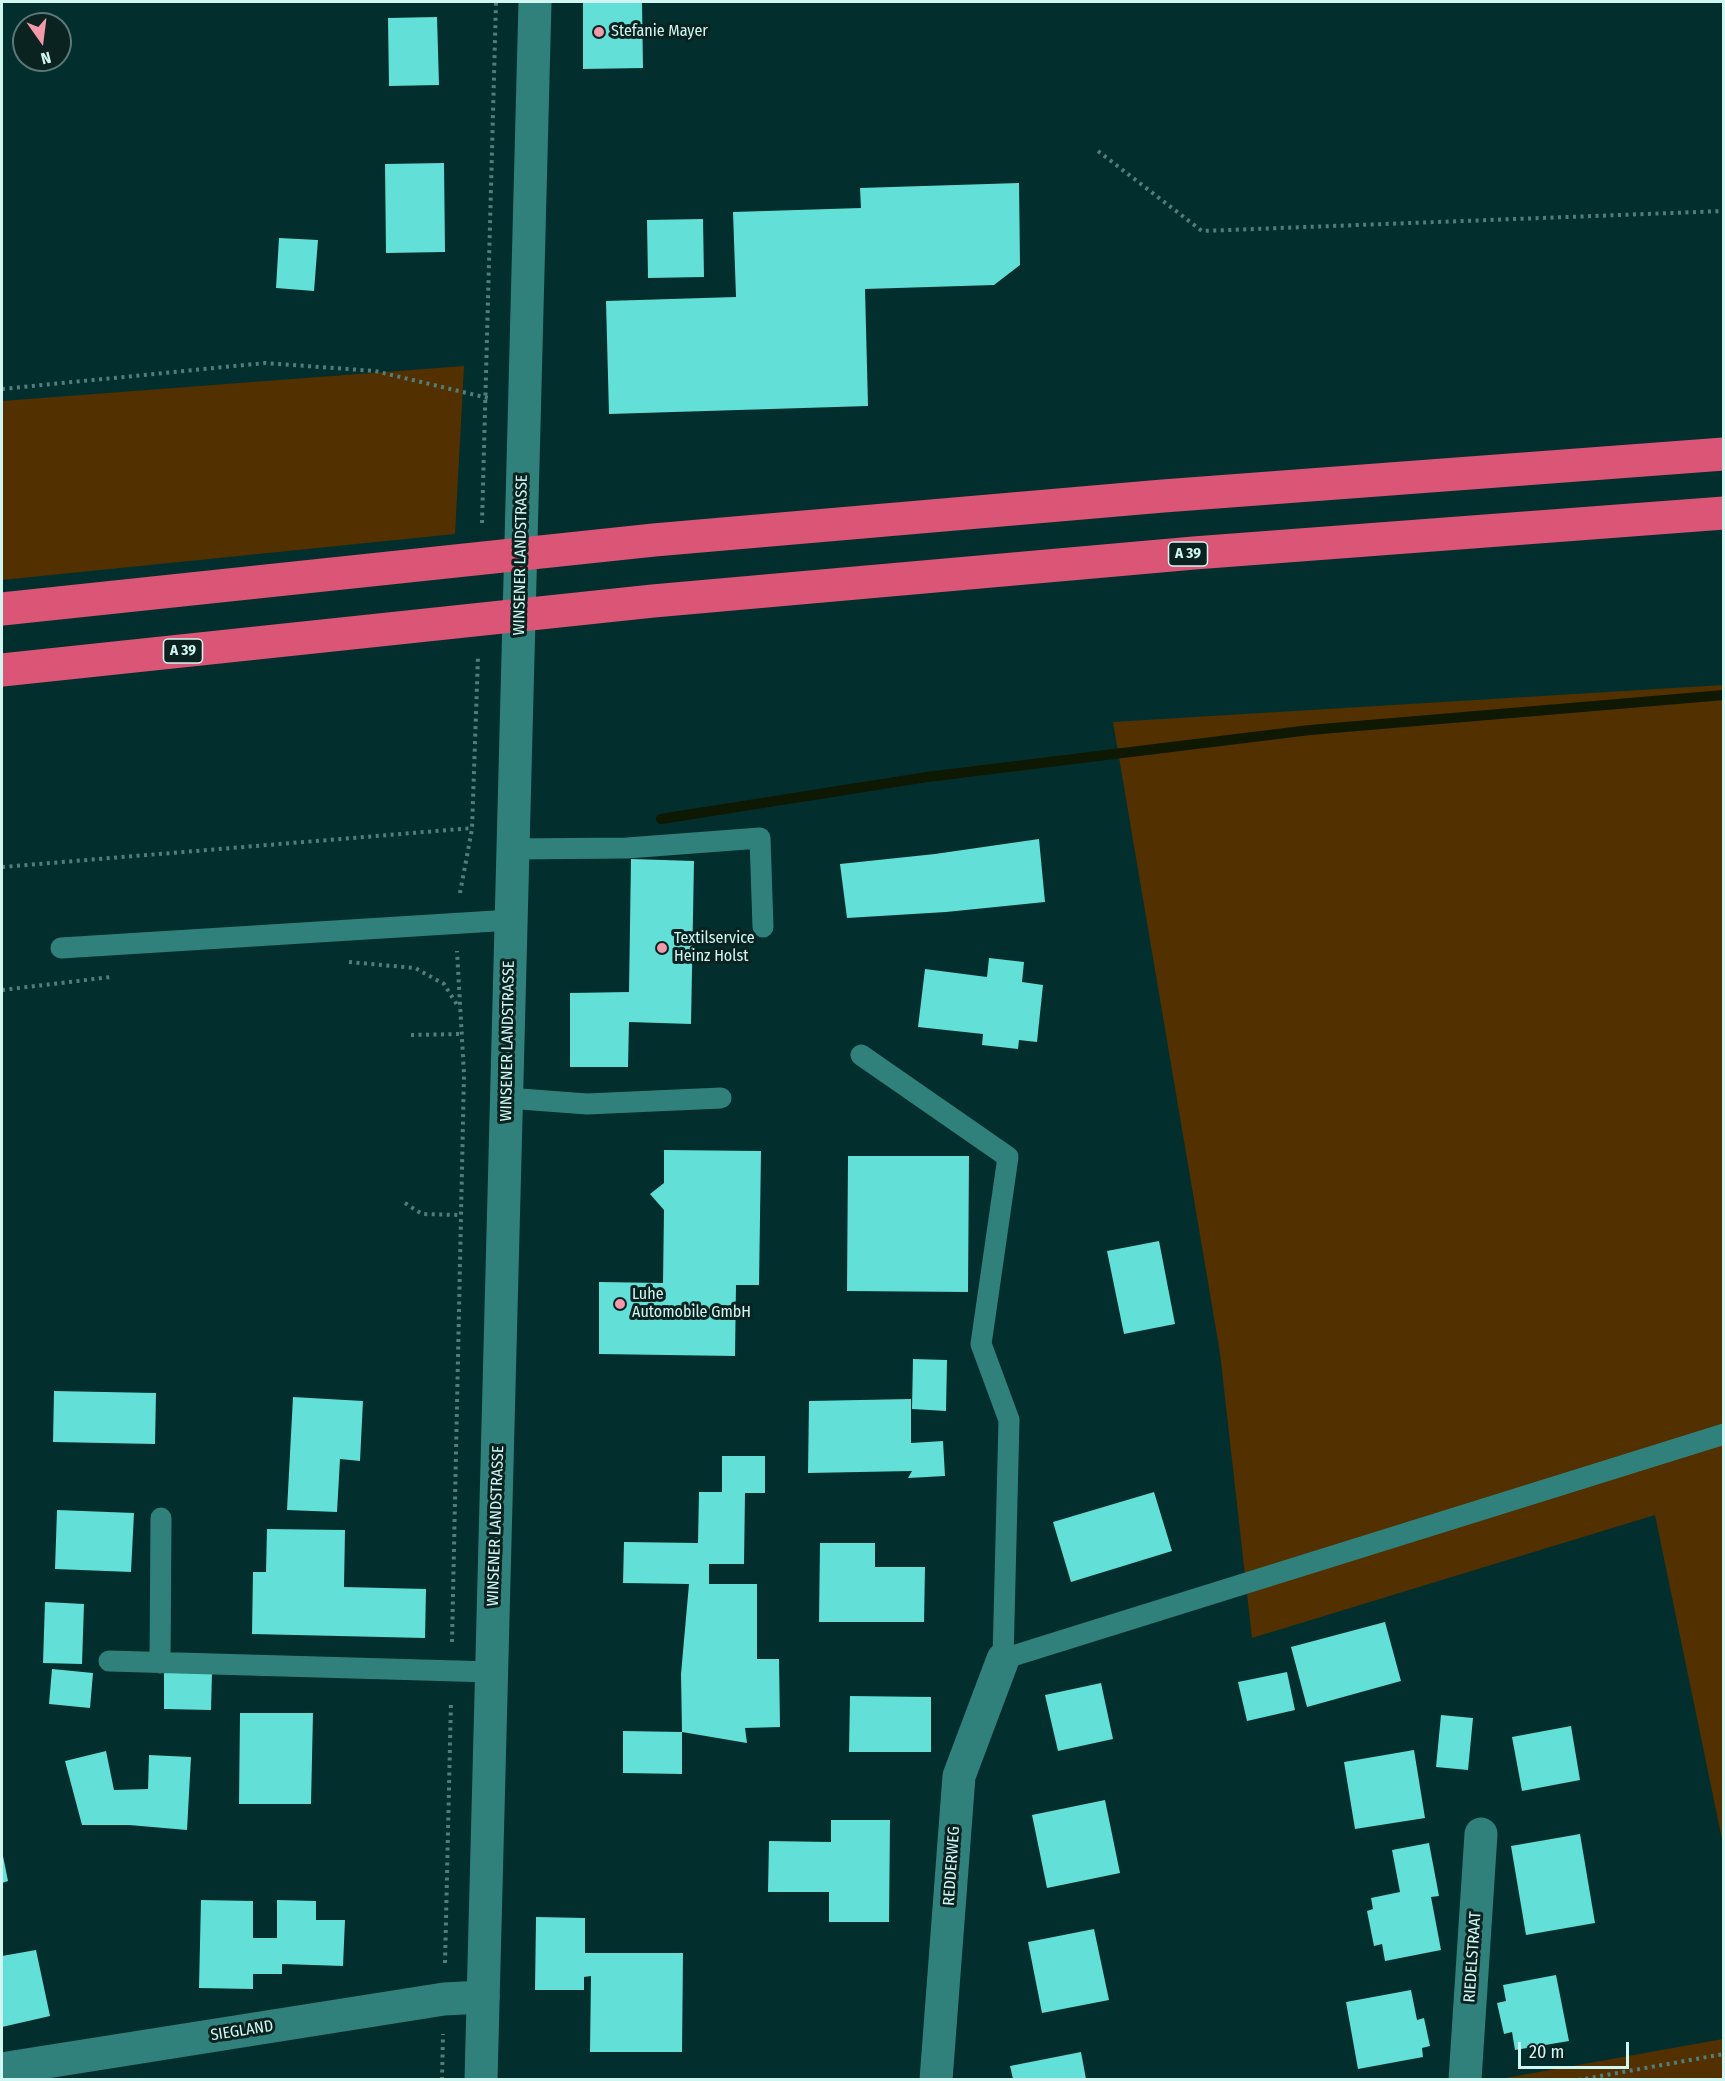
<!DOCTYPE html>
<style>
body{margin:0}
#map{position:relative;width:1725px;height:2081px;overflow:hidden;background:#022f2d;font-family:"Fira Sans Condensed",sans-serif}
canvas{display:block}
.frame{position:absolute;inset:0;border:3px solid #d1f7f3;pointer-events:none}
.north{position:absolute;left:12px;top:12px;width:60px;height:60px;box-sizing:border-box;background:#0a2321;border:2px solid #5a7875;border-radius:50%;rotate:166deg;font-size:16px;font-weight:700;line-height:24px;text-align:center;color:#d1f7f3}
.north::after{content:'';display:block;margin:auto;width:21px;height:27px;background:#f39aaa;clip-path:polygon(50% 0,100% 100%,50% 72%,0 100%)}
.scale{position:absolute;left:1518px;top:2042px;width:111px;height:27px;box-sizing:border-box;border:3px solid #d1f7f3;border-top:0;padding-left:8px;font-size:18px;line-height:21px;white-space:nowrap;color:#d1f7f3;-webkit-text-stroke:4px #0a2321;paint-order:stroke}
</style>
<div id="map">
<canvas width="1725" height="2081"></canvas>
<div class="frame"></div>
<div class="north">N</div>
<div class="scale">20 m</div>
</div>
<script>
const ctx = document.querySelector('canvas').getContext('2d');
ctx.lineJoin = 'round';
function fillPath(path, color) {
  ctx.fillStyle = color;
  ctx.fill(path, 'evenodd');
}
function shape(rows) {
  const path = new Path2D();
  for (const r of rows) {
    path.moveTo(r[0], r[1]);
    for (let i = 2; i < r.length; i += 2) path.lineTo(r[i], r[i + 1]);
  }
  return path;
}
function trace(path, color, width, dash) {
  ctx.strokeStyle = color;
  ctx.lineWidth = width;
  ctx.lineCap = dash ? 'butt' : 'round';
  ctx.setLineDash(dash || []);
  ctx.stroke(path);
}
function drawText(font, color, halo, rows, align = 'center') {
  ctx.font = font + ' "Fira Sans Condensed",sans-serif';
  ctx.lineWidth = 6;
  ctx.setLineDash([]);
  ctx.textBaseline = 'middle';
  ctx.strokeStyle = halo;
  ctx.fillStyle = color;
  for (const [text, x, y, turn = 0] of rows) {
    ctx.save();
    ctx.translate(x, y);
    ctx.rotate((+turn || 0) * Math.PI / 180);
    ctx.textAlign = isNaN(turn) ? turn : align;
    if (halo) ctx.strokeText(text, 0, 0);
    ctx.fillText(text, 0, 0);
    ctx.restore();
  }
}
const green = shape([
 [464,366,455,534,2,580,2,401],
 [1723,685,1723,1844,1655,1515,1252,1638,1220,1353,1113,722],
 [1723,2039,1723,2079,1500,2079]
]);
const stream = shape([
 [661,819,927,777,1310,730,1724,695]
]);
const building = shape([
 [642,2,643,68,583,69,583,3],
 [437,17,439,85,389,86,388,18],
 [444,163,445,252,386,253,385,164],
 [1019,183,1020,265,994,285,865,289,868,406,609,414,606,301,736,297,733,212,861,208,860,188],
 [703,219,704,277,648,278,647,220],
 [279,238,318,240,314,291,276,288],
 [1039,839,1045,902,946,912,847,918,840,864,935,854],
 [631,859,694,861,691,1024,629,1022,628,1067,570,1067,570,993,629,992],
 [989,958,1024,962,1022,982,1043,985,1037,1042,1019,1040,1018,1049,982,1045,983,1034,918,1027,925,969,987,977],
 [664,1150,761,1151,759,1285,736,1285,735,1356,599,1354,599,1282,663,1283,664,1210,650,1194,664,1183],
 [848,1156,969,1156,968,1292,847,1291],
 [1159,1241,1175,1324,1124,1334,1107,1251],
 [913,1359,947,1360,946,1411,912,1409],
 [54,1391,156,1393,155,1444,53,1442],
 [293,1397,363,1401,360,1461,340,1459,337,1512,287,1510],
 [911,1399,911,1443,943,1441,945,1476,908,1478,912,1471,808,1473,809,1401],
 [722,1456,765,1456,765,1493,745,1493,744,1564,709,1564,709,1584,757,1584,757,1659,779,1659,780,1727,745,1728,747,1743,682,1732,681,1674,689,1584,623,1583,624,1542,698,1543,699,1492,722,1492],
 [1154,1492,1172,1551,1071,1582,1053,1522],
 [57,1510,134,1513,131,1572,55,1569],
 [267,1529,345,1530,344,1587,426,1589,425,1638,252,1634,253,1572,266,1572],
 [820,1543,875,1543,875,1567,925,1567,924,1622,819,1622],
 [45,1602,84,1604,82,1664,43,1663],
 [1385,1622,1401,1681,1307,1707,1291,1647],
 [52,1669,93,1673,90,1708,49,1704],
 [164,1672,212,1673,211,1710,164,1709],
 [1287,1672,1295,1710,1247,1721,1238,1682],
 [1101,1683,1113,1739,1058,1751,1045,1695],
 [850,1696,931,1697,931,1752,849,1752],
 [240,1713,313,1713,311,1804,239,1804],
 [1441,1715,1473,1718,1468,1770,1436,1767],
 [1571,1726,1580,1780,1522,1791,1512,1737],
 [623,1731,682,1732,682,1774,623,1773],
 [1414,1750,1425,1818,1355,1829,1344,1762],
 [106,1751,114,1790,148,1789,149,1755,191,1757,187,1830,129,1825,82,1825,65,1761],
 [1105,1800,1120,1873,1047,1888,1032,1815],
 [831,1820,890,1820,889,1922,829,1922,829,1892,768,1892,769,1841,831,1842],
 [1580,1834,1595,1923,1526,1935,1511,1846],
 [1429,1843,1439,1896,1431,1897,1441,1950,1385,1961,1382,1944,1374,1946,1367,1911,1373,1909,1371,1898,1400,1892,1392,1850],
 [2,1851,8,1881,2,1883],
 [201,1900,253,1901,253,1938,277,1938,277,1900,316,1901,316,1920,345,1920,343,1966,282,1964,282,1974,253,1974,253,1989,199,1988],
 [536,1917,585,1918,585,1953,683,1953,682,2052,590,2052,591,1976,584,1977,584,1990,535,1990],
 [1094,1929,1109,2000,1042,2013,1028,1942],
 [36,1950,50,2016,2,2027,2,1956],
 [1556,1975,1569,2041,1515,2050,1512,2032,1504,2034,1497,2003,1506,2001,1503,1985],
 [1411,1990,1417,2020,1424,2018,1430,2046,1422,2048,1423,2057,1358,2069,1346,2002],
 [1081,2052,1086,2079,1013,2079,1010,2066]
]);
const path = shape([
 [1098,151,1202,231,1724,211],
 [2,389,265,363,375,371,488,398],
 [482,523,496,2],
 [2,867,473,828],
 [460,893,472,829,478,656],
 [349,962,415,968,444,984,459,1008],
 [2,990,111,977],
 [411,1035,461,1034],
 [405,1203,422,1214,461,1215],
 [452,1642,464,1074,457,951],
 [445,1963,451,1701],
 [442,2080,443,2034],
 [1578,2080,1724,2054]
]);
const lane = shape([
 [513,849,627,848,760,838,763,927],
 [61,948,511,920],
 [861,1055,1008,1157,981,1344,1009,1420,1003,1659,1724,1434],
 [507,1098,587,1104,721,1098],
 [109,1661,492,1672],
 [160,1663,161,1518]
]);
const street = shape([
 [2,2069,444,1999,483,1997],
 [936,2080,959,1776,1003,1659],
 [1465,2080,1481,1834]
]);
const secondary = shape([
 [481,2080,535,2]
]);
const highway = shape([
 [2,609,654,540,1163,496,1724,454],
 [2,670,653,601,1194,553,1724,513]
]);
const markers = [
 [599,32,6,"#f39aaa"],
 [662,948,6,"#f39aaa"],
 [620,1304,6,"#f39aaa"]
];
const shields = [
 [1188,554,39],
 [183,651,39]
];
const shieldNames = [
 ["A 39",1188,554],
 ["A 39",183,651]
];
const poiNames = [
 ["Stefanie Mayer",611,32],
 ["Textilservice",674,939],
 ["Heinz Holst",674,957],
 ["Luhe",632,1295],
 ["Automobile GmbH",632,1313]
];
const streetNames = [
 ["WINSENER LANDSTRASSE",521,555,-89],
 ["WINSENER LANDSTRASSE",508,1041,-89],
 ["WINSENER LANDSTRASSE",496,1526,-88],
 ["REDDERWEG",952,1866,-86],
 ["RIEDELSTRAAT",1473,1957,-86],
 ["SIEGLAND",242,2031,-9]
];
fillPath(green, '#523000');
trace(stream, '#0e1802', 10);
fillPath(building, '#62dfd6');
trace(path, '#537d7a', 4, [3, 4.5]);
trace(lane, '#30817b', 21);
trace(street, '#30817b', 33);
trace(secondary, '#30817b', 33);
trace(highway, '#db5676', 33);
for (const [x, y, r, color] of markers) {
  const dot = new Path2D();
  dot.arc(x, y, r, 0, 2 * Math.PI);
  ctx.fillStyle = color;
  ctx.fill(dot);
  trace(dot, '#0a2321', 2);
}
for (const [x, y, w] of shields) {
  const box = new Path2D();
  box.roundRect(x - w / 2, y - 12, w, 24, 4.5);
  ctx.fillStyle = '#0a2321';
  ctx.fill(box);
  trace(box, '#d1f7f3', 1.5);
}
drawText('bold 15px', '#d1f7f3', null, shieldNames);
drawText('16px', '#d1f7f3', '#0a2321', poiNames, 'left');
drawText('16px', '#d1f7f3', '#0a2321', streetNames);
</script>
